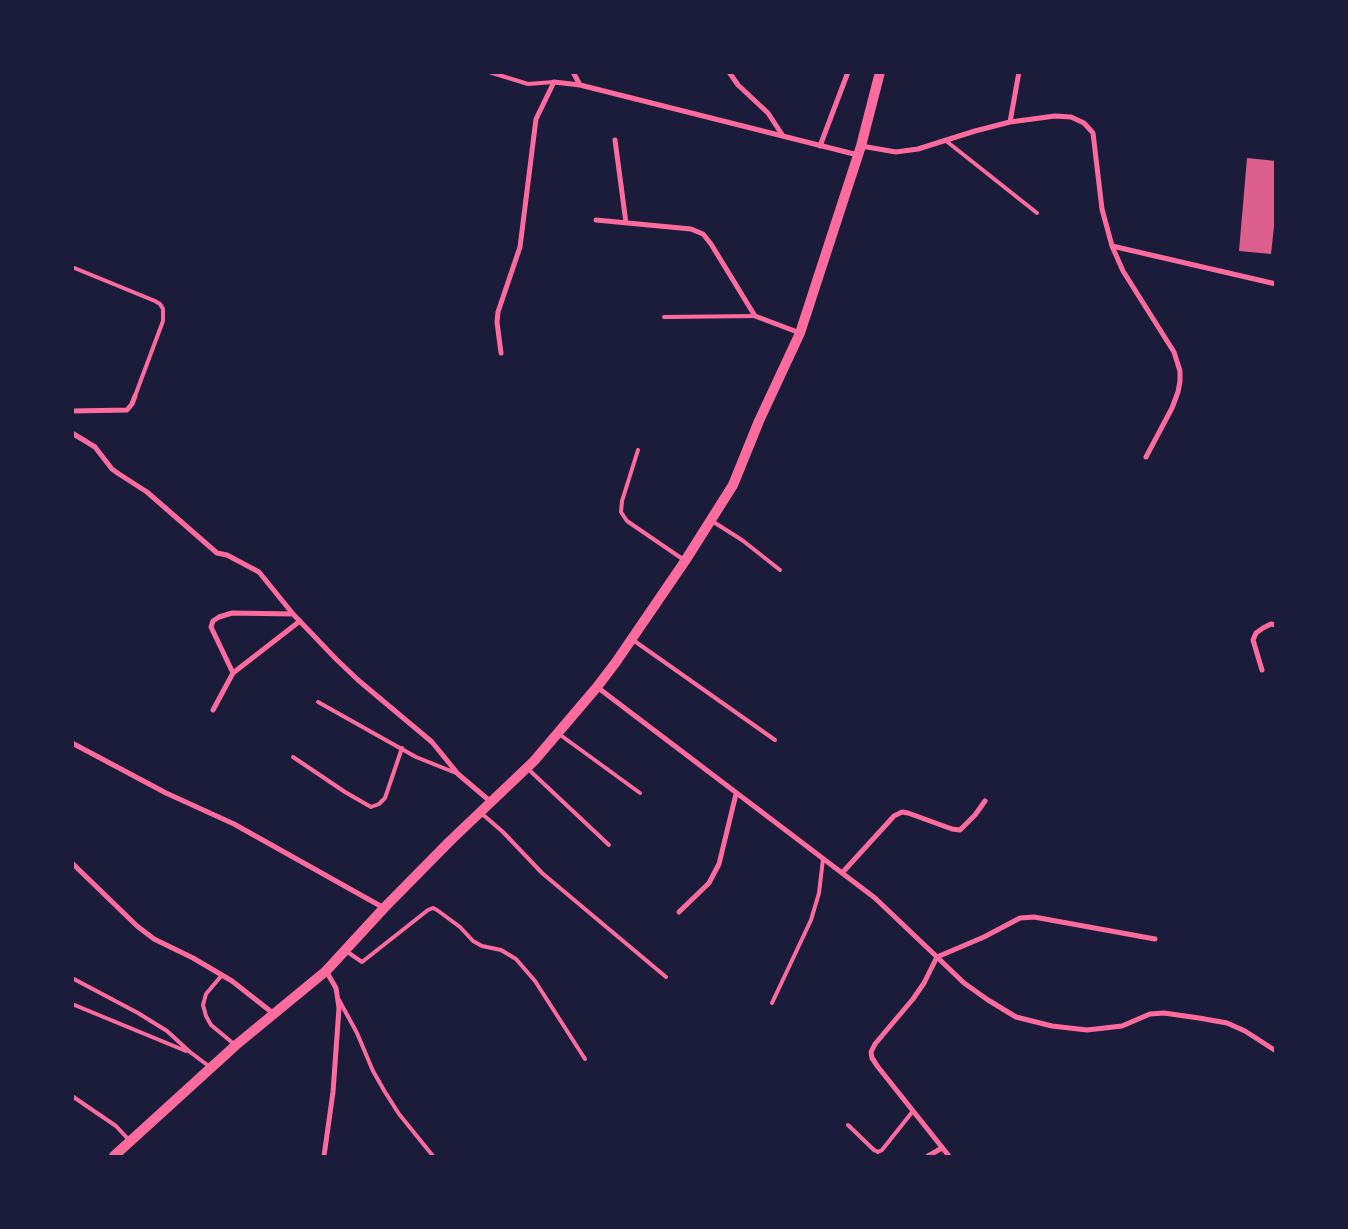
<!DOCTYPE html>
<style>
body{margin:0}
#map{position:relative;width:1348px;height:1229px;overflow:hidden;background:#1b1b3a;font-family:Jost,sans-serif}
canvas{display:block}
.frame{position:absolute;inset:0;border:74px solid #1b1b3a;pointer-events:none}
</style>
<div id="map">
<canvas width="1348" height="1229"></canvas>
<div class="frame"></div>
</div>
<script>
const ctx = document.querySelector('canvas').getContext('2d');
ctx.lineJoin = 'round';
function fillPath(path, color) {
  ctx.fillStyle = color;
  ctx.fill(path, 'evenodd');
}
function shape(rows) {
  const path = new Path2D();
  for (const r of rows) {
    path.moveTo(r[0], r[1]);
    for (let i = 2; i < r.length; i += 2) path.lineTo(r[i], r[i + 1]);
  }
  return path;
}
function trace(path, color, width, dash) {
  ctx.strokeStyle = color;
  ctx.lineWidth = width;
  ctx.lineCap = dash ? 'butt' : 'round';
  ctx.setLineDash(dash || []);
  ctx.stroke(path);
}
const building = shape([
 [1247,158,1276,161,1276,209,1271,254,1239,251]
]);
const service = shape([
 [489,72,528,84,554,82],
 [945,140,1037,213],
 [72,267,155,301,160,304,163,309,163,321,135,396],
 [664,317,755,316],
 [638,450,622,501,621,512,627,521,684,560],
 [712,521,742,540,780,570],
 [633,640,775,740],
 [318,702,416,757,456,773],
 [559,734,640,793],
 [293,757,345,792,371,807,379,804,385,798,402,748],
 [527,768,609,845],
 [481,813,503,832,542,873,666,977],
 [346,951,362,962,428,910,433,908,437,910,460,927,473,941,482,946,501,950,516,959,535,981,585,1059],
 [222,975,206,994,203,1005,206,1016,211,1025,234,1044],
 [72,978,138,1013,167,1031,190,1052,210,1067],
 [339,1000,357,1033,373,1071,385,1092,399,1114,433,1156],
 [772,1003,811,920,819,893,823,859],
 [72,1004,186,1051],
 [72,1096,116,1126,129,1140],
 [848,1125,874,1150,878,1152,882,1150,913,1111]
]);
const minor = shape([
 [573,72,580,85,858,155],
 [729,72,738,85,768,113,783,136],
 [1010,122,1019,72],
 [615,140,626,223],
 [820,146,848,72],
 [861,146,896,152,918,149,975,131,1010,122,1055,116,1071,117,1084,123,1093,133,1102,209,1112,246,1276,284],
 [596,220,691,229,703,234,711,244,755,316,800,333],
 [1112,246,1123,271,1174,352,1180,371,1180,381,1178,392,1172,408,1146,457],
 [501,353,497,322,498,312,520,247,536,119,554,82,580,85],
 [72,411,127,410,132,404,135,396],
 [72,433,95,447,112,469,119,474,147,492,217,553,227,555,259,572,293,614,336,659,358,680,432,742,458,774,491,802],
 [1262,670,1253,640,1256,633,1263,628,1271,624,1276,625],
 [233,673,211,627,213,621,219,617,232,613,293,614],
 [597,687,875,898,937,957,924,983,913,999,875,1044,871,1052,872,1058,878,1067,949,1156],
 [213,710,233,673,300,621],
 [72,743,166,793,234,824,384,908],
 [72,863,137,926,154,939,193,958,232,981,274,1014],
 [842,873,894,816,902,812,908,813,952,829,960,830,975,815,985,801],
 [679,912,709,883,719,864,736,794],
 [1155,939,1034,917,1020,918,984,937,937,957,964,983,988,1000,1016,1017,1052,1026,1087,1030,1122,1026,1150,1014,1164,1013,1199,1018,1227,1023,1245,1031,1276,1051],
 [324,1156,333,1092,339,1008,336,988,326,971],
 [928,1156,942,1148]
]);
const secondary = shape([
 [114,1156,236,1045,326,971,384,908,450,841,534,761,597,687,616,662,685,561,733,485,759,421,800,333,861,146,880,72]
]);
fillPath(building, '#dd5f8e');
trace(service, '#ff6b9d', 4);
trace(minor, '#ff6b9d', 5);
trace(secondary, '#ff6b9d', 10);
</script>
